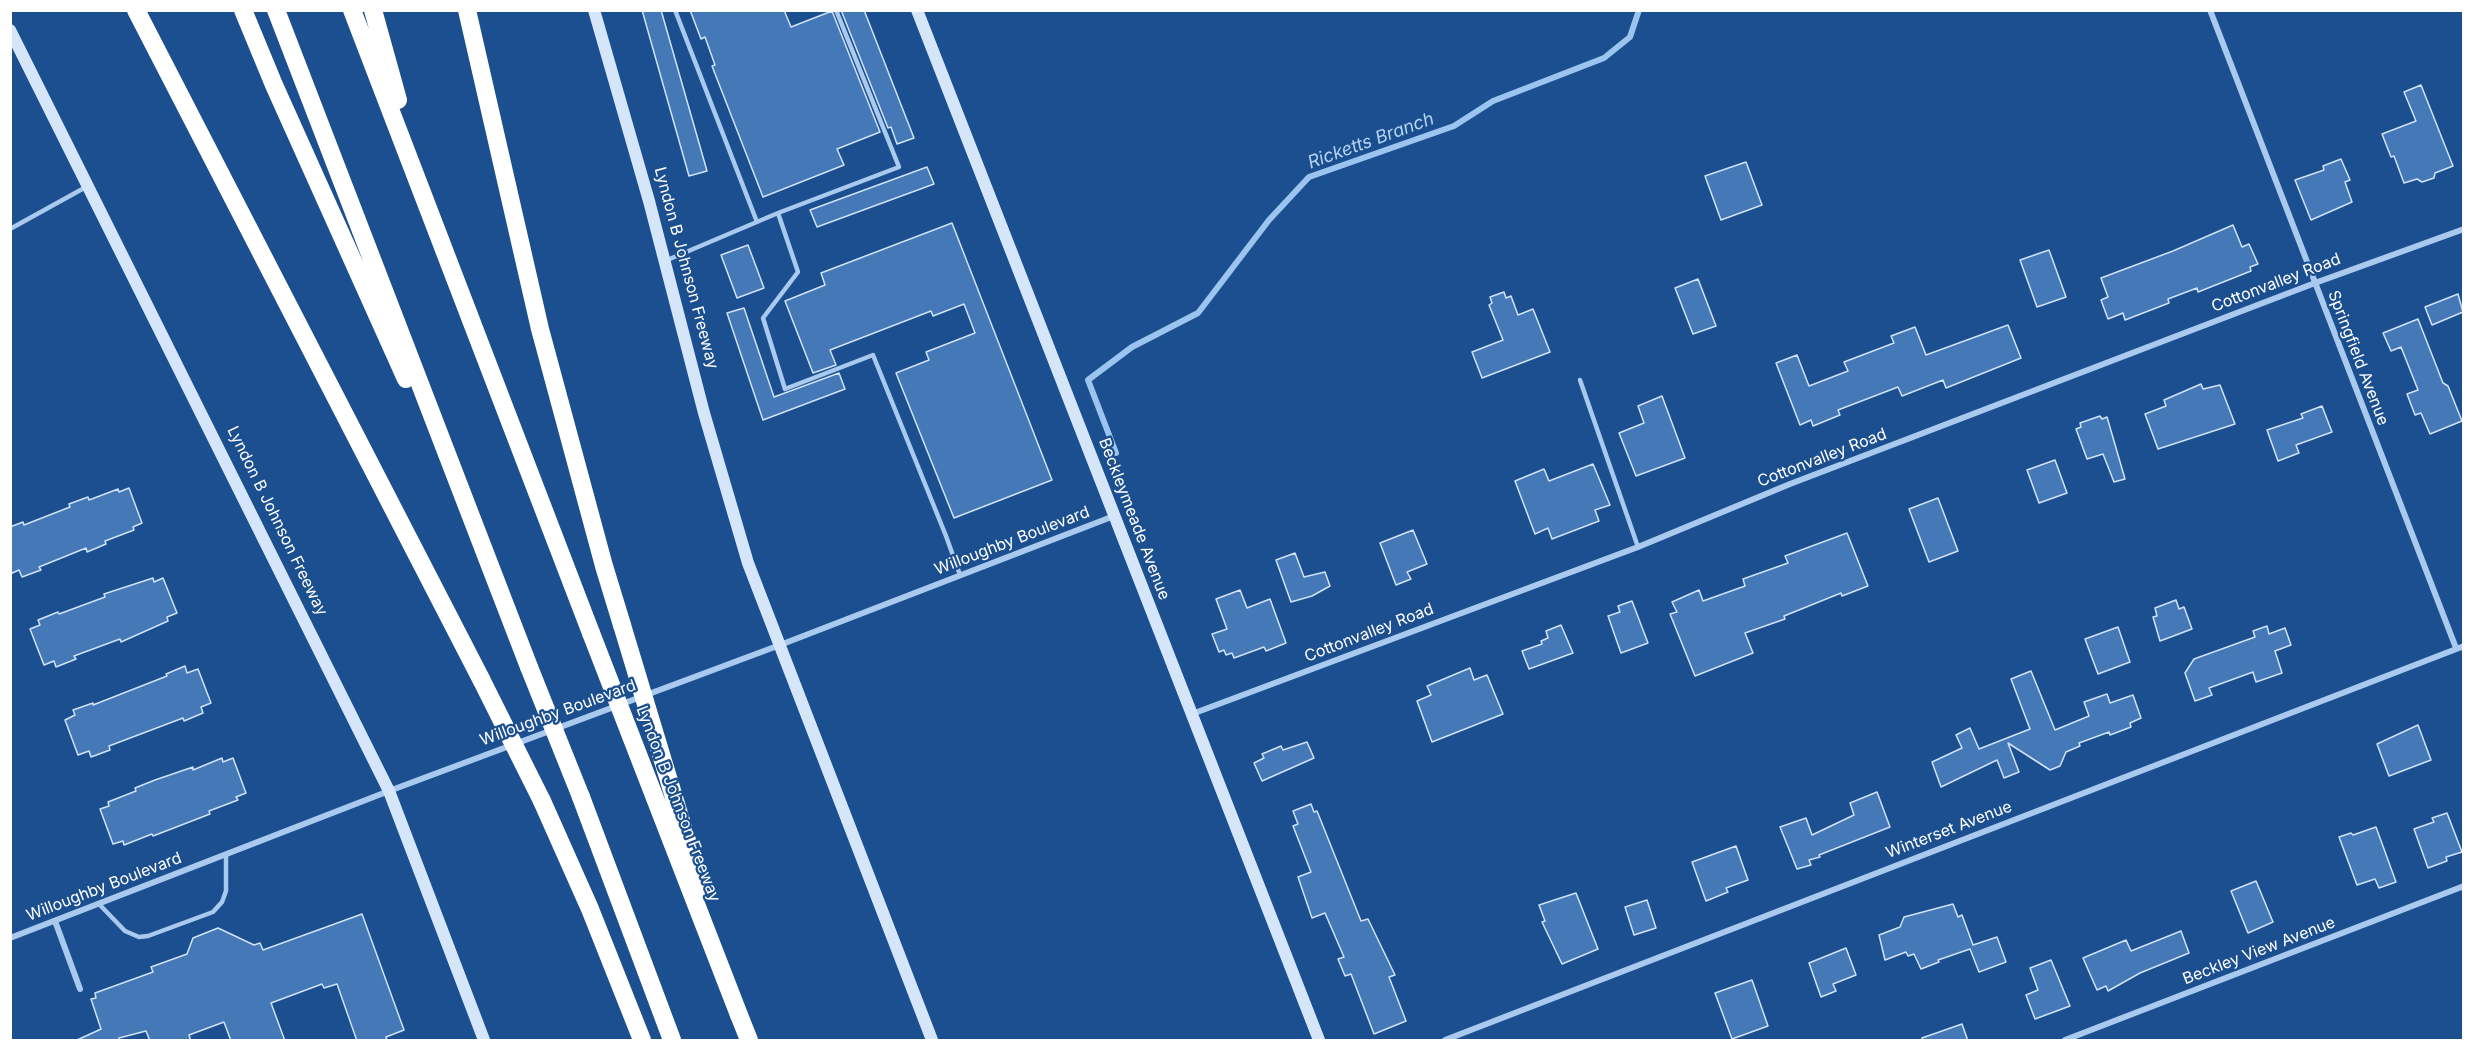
<!DOCTYPE html>
<style>
body{margin:0}
#map{position:relative;width:2474px;height:1051px;overflow:hidden;background:#1b4f8f;font-family:Inter,sans-serif}
canvas{display:block}
.frame{position:absolute;inset:0;border:12px solid #fff;pointer-events:none}
</style>
<div id="map">
<canvas width="2474" height="1051"></canvas>
<div class="frame"></div>
</div>
<script>
const ctx = document.querySelector('canvas').getContext('2d');
ctx.lineJoin = 'round';
function shape(rows) {
  const path = new Path2D();
  for (const r of rows) {
    path.moveTo(r[0], r[1]);
    for (let i = 2; i < r.length; i += 2) path.lineTo(r[i], r[i + 1]);
  }
  return path;
}
function trace(path, color, width, dash) {
  ctx.strokeStyle = color;
  ctx.lineWidth = width;
  ctx.lineCap = dash ? 'butt' : 'round';
  ctx.setLineDash(dash || []);
  ctx.stroke(path);
}
function fillPath(path, color) {
  ctx.fillStyle = color;
  ctx.fill(path, 'evenodd');
}
function drawText(font, color, halo, rows, align = 'center') {
  ctx.font = font + ' Inter,sans-serif';
  ctx.lineWidth = 4.5;
  ctx.setLineDash([]);
  ctx.textBaseline = 'middle';
  ctx.strokeStyle = halo;
  ctx.fillStyle = color;
  for (const [text, x, y, turn = 0] of rows) {
    ctx.save();
    ctx.translate(x, y);
    ctx.rotate((+turn || 0) * Math.PI / 180);
    ctx.textAlign = isNaN(turn) ? turn : align;
    if (halo) ctx.strokeText(text, 0, 0);
    ctx.fillText(text, 0, 0);
    ctx.restore();
  }
}
const stream = shape([
 [1116,453,1088,380,1132,347,1198,313,1269,220,1309,177,1454,126,1493,101,1604,58,1630,37,1639,10]
]);
const building = shape([
 [642,10,661,10,707,171,689,176,642,10],
 [690,10,784,10,791,27,832,11,880,132,837,149,844,165,763,197,712,66,715,65,705,37,701,39,690,10],
 [841,10,864,10,914,138,897,144,891,127,888,128,841,10],
 [2421,85,2453,166,2435,173,2434,178,2422,182,2417,179,2404,183,2394,156,2391,157,2382,134,2416,121,2404,92,2421,85],
 [2341,159,2350,180,2345,182,2352,202,2311,220,2295,180,2324,170,2323,166,2341,159],
 [1746,162,1762,205,1721,220,1705,176,1746,162],
 [927,167,934,184,817,227,810,210,927,167],
 [952,223,1052,480,954,518,896,373,929,360,926,352,975,333,964,304,933,316,931,311,830,350,836,365,813,373,785,301,825,285,821,273,952,223],
 [2233,225,2242,247,2249,244,2258,264,2250,267,2251,271,2198,292,2197,288,2168,299,2169,303,2125,320,2123,313,2108,319,2101,300,2108,297,2101,278,2173,251,2233,225],
 [748,245,764,288,737,298,721,255,748,245],
 [2049,250,2066,297,2037,307,2020,260,2049,250],
 [1698,279,1716,326,1693,334,1675,288,1698,279],
 [1504,292,1506,298,1511,296,1518,315,1533,309,1550,352,1482,378,1472,352,1503,340,1489,305,1492,303,1490,297,1504,292],
 [2458,294,2463,312,2432,325,2425,307,2458,294],
 [744,308,774,397,839,373,845,389,763,420,727,313,744,308],
 [2418,319,2443,383,2448,386,2462,421,2430,434,2421,413,2415,415,2407,394,2418,390,2401,347,2391,351,2383,333,2418,319],
 [2008,325,2021,358,1946,388,1943,380,1902,396,1898,387,1838,410,1840,415,1813,426,1811,420,1800,425,1776,363,1797,355,1809,386,1848,371,1844,362,1894,343,1891,336,1915,327,1926,355,2008,325],
 [2201,384,2203,389,2220,385,2235,424,2158,449,2145,414,2166,406,2164,400,2201,384],
 [1662,396,1685,458,1636,476,1619,433,1644,423,1638,406,1662,396],
 [2322,406,2332,432,2296,445,2299,453,2278,461,2267,430,2303,418,2301,414,2322,406],
 [2100,416,2102,419,2107,417,2125,479,2114,482,2103,454,2087,459,2076,429,2081,427,2080,423,2100,416],
 [2055,460,2067,493,2039,503,2027,470,2055,460],
 [1593,464,1610,505,1595,510,1599,521,1552,539,1548,528,1535,534,1515,481,1544,469,1549,481,1593,464],
 [129,488,142,523,133,527,134,530,105,541,106,544,87,552,86,548,39,567,41,570,22,577,19,570,10,574,10,527,23,522,24,525,70,507,69,504,88,497,89,500,118,489,119,492,129,488],
 [1938,498,1958,551,1929,562,1909,509,1938,498],
 [1413,530,1427,564,1407,572,1411,579,1396,585,1380,543,1413,530],
 [1847,533,1868,586,1842,596,1841,593,1784,616,1785,619,1745,633,1753,653,1695,676,1670,614,1677,612,1672,602,1699,590,1703,601,1745,586,1743,579,1788,563,1785,556,1847,533],
 [1295,553,1304,577,1325,572,1330,586,1312,596,1291,602,1276,560,1295,553],
 [153,578,154,582,163,578,177,613,167,617,168,621,121,642,120,639,74,656,76,659,56,667,54,661,44,665,30,629,40,625,38,620,58,612,59,614,105,597,104,594,153,578],
 [1240,590,1247,608,1270,599,1286,643,1266,651,1264,647,1234,658,1232,653,1226,655,1224,650,1219,652,1212,634,1227,629,1216,599,1240,590],
 [2176,600,2179,609,2184,607,2192,629,2160,641,2153,617,2157,616,2155,608,2176,600],
 [1632,601,1648,643,1621,653,1608,616,1620,612,1618,606,1632,601],
 [1561,625,1573,653,1529,669,1522,651,1542,644,1541,641,1548,638,1546,631,1561,625],
 [2267,626,2269,634,2285,628,2291,645,2275,651,2282,673,2256,682,2253,672,2209,688,2212,695,2195,701,2185,673,2194,659,2255,637,2253,631,2267,626],
 [2118,627,2130,662,2098,674,2085,639,2118,627],
 [185,666,187,673,198,669,211,703,201,707,203,713,184,721,183,718,109,746,110,750,91,757,89,751,78,755,65,720,75,715,73,710,93,703,93,705,167,676,166,674,185,666],
 [1470,668,1474,680,1487,675,1503,714,1432,742,1417,701,1431,695,1427,686,1470,668],
 [2031,671,2055,730,2089,716,2084,702,2107,694,2110,703,2133,695,2141,718,2130,723,2131,727,2110,735,2109,732,2079,743,2080,746,2066,752,2060,766,2050,770,2008,743,2019,772,2004,778,1997,760,1941,787,1932,762,1962,748,1956,735,1970,728,1979,749,2030,729,2011,679,2031,671],
 [2418,725,2431,760,2389,776,2377,744,2418,725],
 [1307,742,1314,758,1262,781,1254,763,1264,758,1262,754,1281,746,1283,750,1307,742],
 [222,758,223,762,233,758,246,793,236,797,238,800,209,811,210,814,153,836,152,834,124,845,123,841,113,844,100,809,109,806,108,802,136,791,135,788,155,780,193,767,193,770,222,758],
 [1877,792,1890,827,1819,855,1820,857,1809,860,1811,865,1797,869,1780,827,1806,818,1812,835,1854,815,1850,803,1877,792],
 [1311,804,1314,812,1317,811,1361,921,1368,919,1395,975,1389,977,1406,1021,1374,1034,1351,974,1345,976,1338,959,1344,957,1325,913,1312,918,1298,877,1311,872,1293,826,1298,824,1293,811,1311,804],
 [2447,813,2462,852,2446,857,2447,861,2428,868,2414,829,2434,822,2432,818,2447,813],
 [2376,827,2396,882,2379,888,2375,879,2357,885,2339,837,2351,833,2353,835,2376,827],
 [1736,846,1748,880,1726,888,1728,892,1706,901,1692,862,1736,846],
 [2256,881,2273,922,2248,933,2231,891,2256,881],
 [1576,893,1598,949,1562,964,1542,922,1545,921,1539,905,1576,893],
 [1647,900,1656,928,1634,935,1625,907,1647,900],
 [1953,904,1958,917,1962,915,1973,945,1997,937,2006,962,1979,972,1970,949,1938,960,1939,962,1921,969,1914,954,1908,956,1906,952,1885,960,1879,935,1900,927,1904,917,1953,904],
 [362,914,404,1030,386,1037,387,1041,357,1041,337,984,324,988,322,984,271,1003,285,1041,231,1041,224,1022,189,1035,191,1041,150,1041,146,1031,119,1038,118,1041,75,1041,101,1029,91,999,96,998,95,993,153,972,151,967,187,954,193,938,218,928,254,945,260,943,263,950,362,914],
 [2181,931,2189,953,2140,973,2108,991,2106,986,2097,990,2083,958,2126,940,2131,951,2181,931],
 [1846,948,1856,975,1833,984,1836,991,1821,997,1809,963,1846,948],
 [2051,960,2070,1006,2035,1019,2026,995,2038,990,2030,968,2051,960],
 [1752,980,1768,1026,1732,1039,1715,993,1752,980],
 [1962,1024,1968,1041,1922,1041,1922,1038,1962,1024]
]);
const lane = shape([
 [675,10,757,222],
 [778,213,899,167,836,10],
 [10,229,86,187],
 [665,261,778,213,798,272,763,318,785,389,873,355,946,536,960,575],
 [1580,380,1638,547],
 [99,904,125,931,139,937,148,936,213,912,222,902,226,891,226,854]
]);
const street = shape([
 [2210,10,2456,648],
 [1192,714,1638,547,1790,484,2315,283,2464,229],
 [55,921,80,989],
 [10,938,389,791,780,645,1114,516],
 [1445,1040,2464,646],
 [2065,1040,2464,886]
]);
const secondary = shape([
 [594,10,649,201,704,413,748,563,932,1040],
 [917,10,1319,1040],
 [10,30,389,791,484,1040]
]);
const highway = shape([
 [136,10,481,679],
 [243,10,274,85,406,379],
 [276,10,529,667],
 [352,10,591,633],
 [373,10,398,100],
 [467,10,540,329,604,566,622,625],
 [581,797,672,1040],
 [542,801,590,909,642,1040],
 [739,1015,749,1040]
]);
const highwayBridge = shape([
 [622,625,702,890],
 [591,633,739,1015],
 [529,667,581,797],
 [481,679,542,801]
]);
const streetNames = [
 ["Lyndon B Johnson Freeway",686,268,75],
 ["Cottonvalley Road",2276,283,-21],
 ["Springfield Avenue",2358,358,69],
 ["Cottonvalley Road",1822,458,-21],
 ["Beckleymeade Avenue",1134,519,69],
 ["Lyndon B Johnson Freeway",277,521,64],
 ["Willoughby Boulevard",1012,541,-21],
 ["Cottonvalley Road",1369,633,-21],
 ["Willoughby Boulevard",558,713,-20],
 ["Lyndon B Johnson Freeway",678,804,69],
 ["Winterset Avenue",1949,830,-21],
 ["Willoughby Boulevard",104,887,-21],
 ["Beckley View Avenue",2259,951,-21]
];
const waterNames = [
 ["Ricketts Branch",1371,141,-20]
];
trace(stream, '#9cc4f0', 6);
fillPath(building, '#4478b7');
trace(building, '#cfe3fa', 1.5);
trace(lane, '#a9c9ee', 4.5);
trace(street, '#a9c9ee', 6);
trace(secondary, '#d6e6fa', 12);
trace(highway, '#fff', 18);
trace(highwayBridge, '#fff', 18);
drawText('16px', '#fff', '#1b4f8f', streetNames);
drawText('italic 18px', '#b5d3f5', '#1b4f8f', waterNames);
</script>
